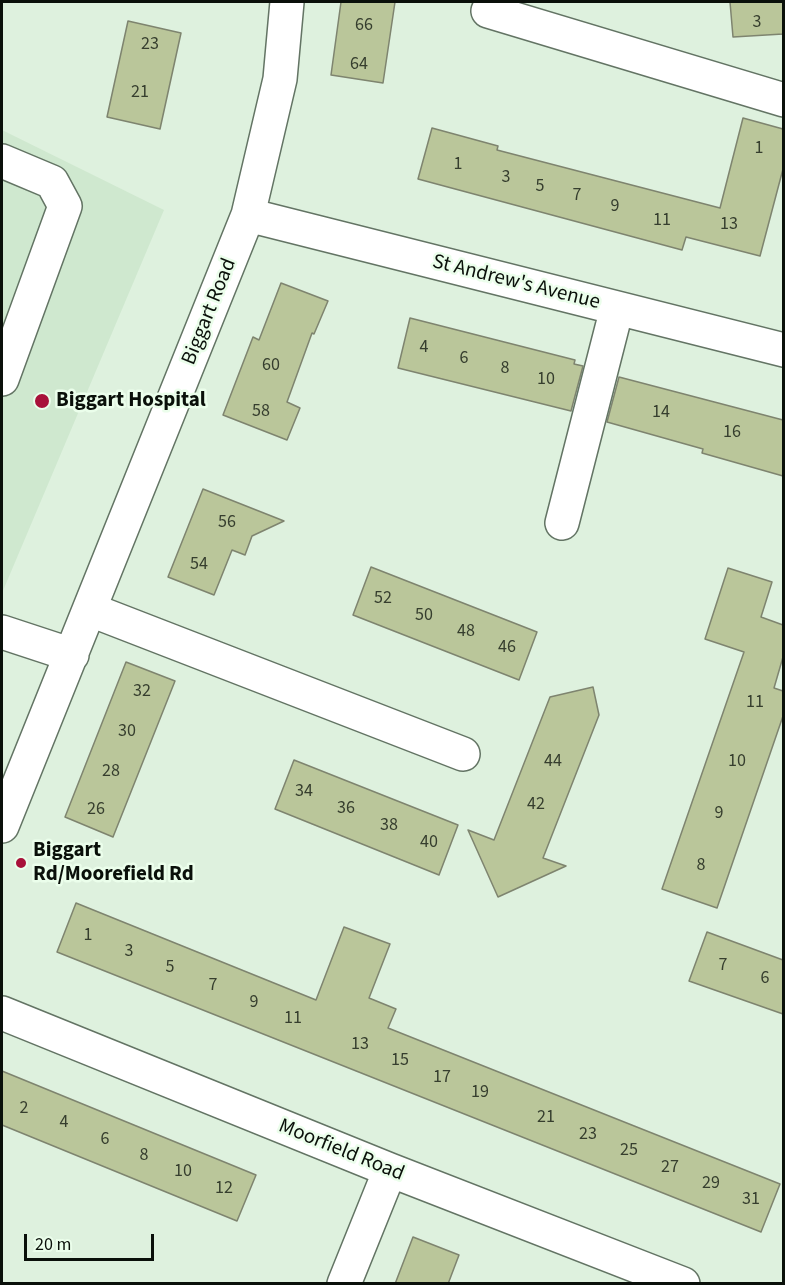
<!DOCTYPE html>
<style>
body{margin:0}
#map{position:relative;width:785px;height:1285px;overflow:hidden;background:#def1de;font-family:"Source Sans 3",sans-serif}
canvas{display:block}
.frame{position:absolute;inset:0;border:3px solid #0a100a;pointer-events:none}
.scale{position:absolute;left:24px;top:1234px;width:130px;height:27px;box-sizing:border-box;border:3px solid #0a100a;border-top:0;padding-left:8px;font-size:18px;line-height:21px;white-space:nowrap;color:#0a100a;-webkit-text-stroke:4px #ebfeeb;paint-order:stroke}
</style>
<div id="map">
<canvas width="785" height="1285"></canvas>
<div class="frame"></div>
<div class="scale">20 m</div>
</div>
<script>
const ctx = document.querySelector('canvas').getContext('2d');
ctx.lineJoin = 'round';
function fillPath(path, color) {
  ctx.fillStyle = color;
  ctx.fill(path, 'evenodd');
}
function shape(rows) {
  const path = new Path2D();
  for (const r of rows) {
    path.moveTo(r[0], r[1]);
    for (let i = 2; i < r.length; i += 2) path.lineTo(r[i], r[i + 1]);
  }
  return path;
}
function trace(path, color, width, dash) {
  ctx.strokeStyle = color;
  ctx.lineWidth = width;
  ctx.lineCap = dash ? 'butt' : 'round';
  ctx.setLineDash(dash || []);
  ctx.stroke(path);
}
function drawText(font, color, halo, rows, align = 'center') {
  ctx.font = font + ' "Source Sans 3",sans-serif';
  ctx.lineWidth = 5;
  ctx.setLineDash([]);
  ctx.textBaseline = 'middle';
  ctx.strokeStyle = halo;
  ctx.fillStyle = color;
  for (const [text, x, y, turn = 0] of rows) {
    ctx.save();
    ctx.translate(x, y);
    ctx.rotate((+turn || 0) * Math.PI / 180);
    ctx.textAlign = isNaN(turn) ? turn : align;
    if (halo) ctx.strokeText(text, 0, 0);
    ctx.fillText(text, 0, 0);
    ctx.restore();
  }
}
const built = shape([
 [2,130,164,210,2,593]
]);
const building = shape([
 [341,2,395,2,383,83,331,75,341,2],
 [730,2,783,2,783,34,733,37,730,2],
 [128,21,181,33,160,129,107,117,128,21],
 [743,118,783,129,783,169,760,256,686,237,682,250,418,179,432,128,498,146,497,150,720,208,743,118],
 [281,283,328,301,314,334,312,333,287,402,300,408,287,440,223,415,253,337,259,340,281,283],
 [410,318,575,360,574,364,583,366,571,411,398,368,410,318],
 [619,377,783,420,783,476,702,453,703,449,607,422,619,377],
 [203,489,284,521,252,536,245,555,232,550,214,595,168,577,203,489],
 [371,567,537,632,519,680,353,615,371,567],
 [728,568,772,582,761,617,783,625,783,657,774,688,783,691,783,716,717,908,662,889,744,652,705,639,728,568],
 [126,662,175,681,113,837,65,817,126,662],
 [593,687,599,715,543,858,566,866,498,897,468,830,494,840,550,697,593,687],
 [294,760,458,825,439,875,275,809,294,760],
 [76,903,316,1000,344,927,390,944,369,998,396,1009,388,1028,780,1184,761,1232,57,952,76,903],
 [707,932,783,960,783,1014,689,981,707,932],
 [2,1071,256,1175,237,1221,2,1125,2,1071],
 [413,1237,459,1255,448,1284,395,1284,413,1237]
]);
const minor = shape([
 [488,11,784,100],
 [2,161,52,182,65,206,2,379],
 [248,215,784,350],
 [562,523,617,308],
 [91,610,463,754],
 [2,632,72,655],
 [2,826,248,215,280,79,287,2],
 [2,1013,390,1170,683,1284],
 [344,1284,390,1170]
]);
const markers = [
 [42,401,8,"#a8113a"],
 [21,863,6,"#a8113a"]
];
const numberNames = [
 ["3",757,23],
 ["66",364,26],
 ["23",150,45],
 ["64",359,65],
 ["21",140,93],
 ["1",759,149],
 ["1",458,165],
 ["3",506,178],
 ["5",540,187],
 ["7",577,196],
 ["9",615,207],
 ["11",662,221],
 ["13",729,225],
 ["4",424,348],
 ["6",464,359],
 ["60",271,366],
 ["8",505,369],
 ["10",546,380],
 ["58",261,412],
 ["14",661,413],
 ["16",732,433],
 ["56",227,523],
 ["54",199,565],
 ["52",383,599],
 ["50",424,616],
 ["48",466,632],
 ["46",507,648],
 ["32",142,692],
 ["11",755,703],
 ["30",127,732],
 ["44",553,762],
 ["10",737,762],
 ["28",111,772],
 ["34",304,792],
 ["42",536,805],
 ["36",346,809],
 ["26",96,810],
 ["9",719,814],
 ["38",389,826],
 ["40",429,843],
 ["8",701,866],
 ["1",88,936],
 ["3",129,952],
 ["7",723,966],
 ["5",170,968],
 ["6",765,979],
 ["7",213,986],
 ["9",254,1003],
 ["11",293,1019],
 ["13",360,1045],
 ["15",400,1061],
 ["17",442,1078],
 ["19",480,1093],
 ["2",24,1109],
 ["21",546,1118],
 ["4",64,1123],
 ["23",588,1135],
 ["6",105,1140],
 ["25",629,1151],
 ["8",144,1156],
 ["27",670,1168],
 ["10",183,1172],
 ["29",711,1184],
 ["12",224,1189],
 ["31",751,1200]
];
const streetNames = [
 ["St Andrew's Avenue",516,283,14],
 ["Biggart Road",210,312,-68],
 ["Moorfield Road",341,1151,22]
];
const poiNames = [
 ["Biggart Hospital",56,401],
 ["Biggart",33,851],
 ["Rd/Moorefield Rd",33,875]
];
fillPath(built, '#cfe8cf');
fillPath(building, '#bac69a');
trace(building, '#7e846f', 1.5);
trace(minor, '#637464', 36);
trace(minor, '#fff', 33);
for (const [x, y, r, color] of markers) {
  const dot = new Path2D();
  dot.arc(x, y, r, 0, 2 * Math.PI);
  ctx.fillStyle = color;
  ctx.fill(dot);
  trace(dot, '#ebfeeb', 2);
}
drawText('18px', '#363e2e', null, numberNames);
drawText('21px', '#0a100a', '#ebfeeb', streetNames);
drawText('bold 21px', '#0a100a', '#ebfeeb', poiNames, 'left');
</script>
